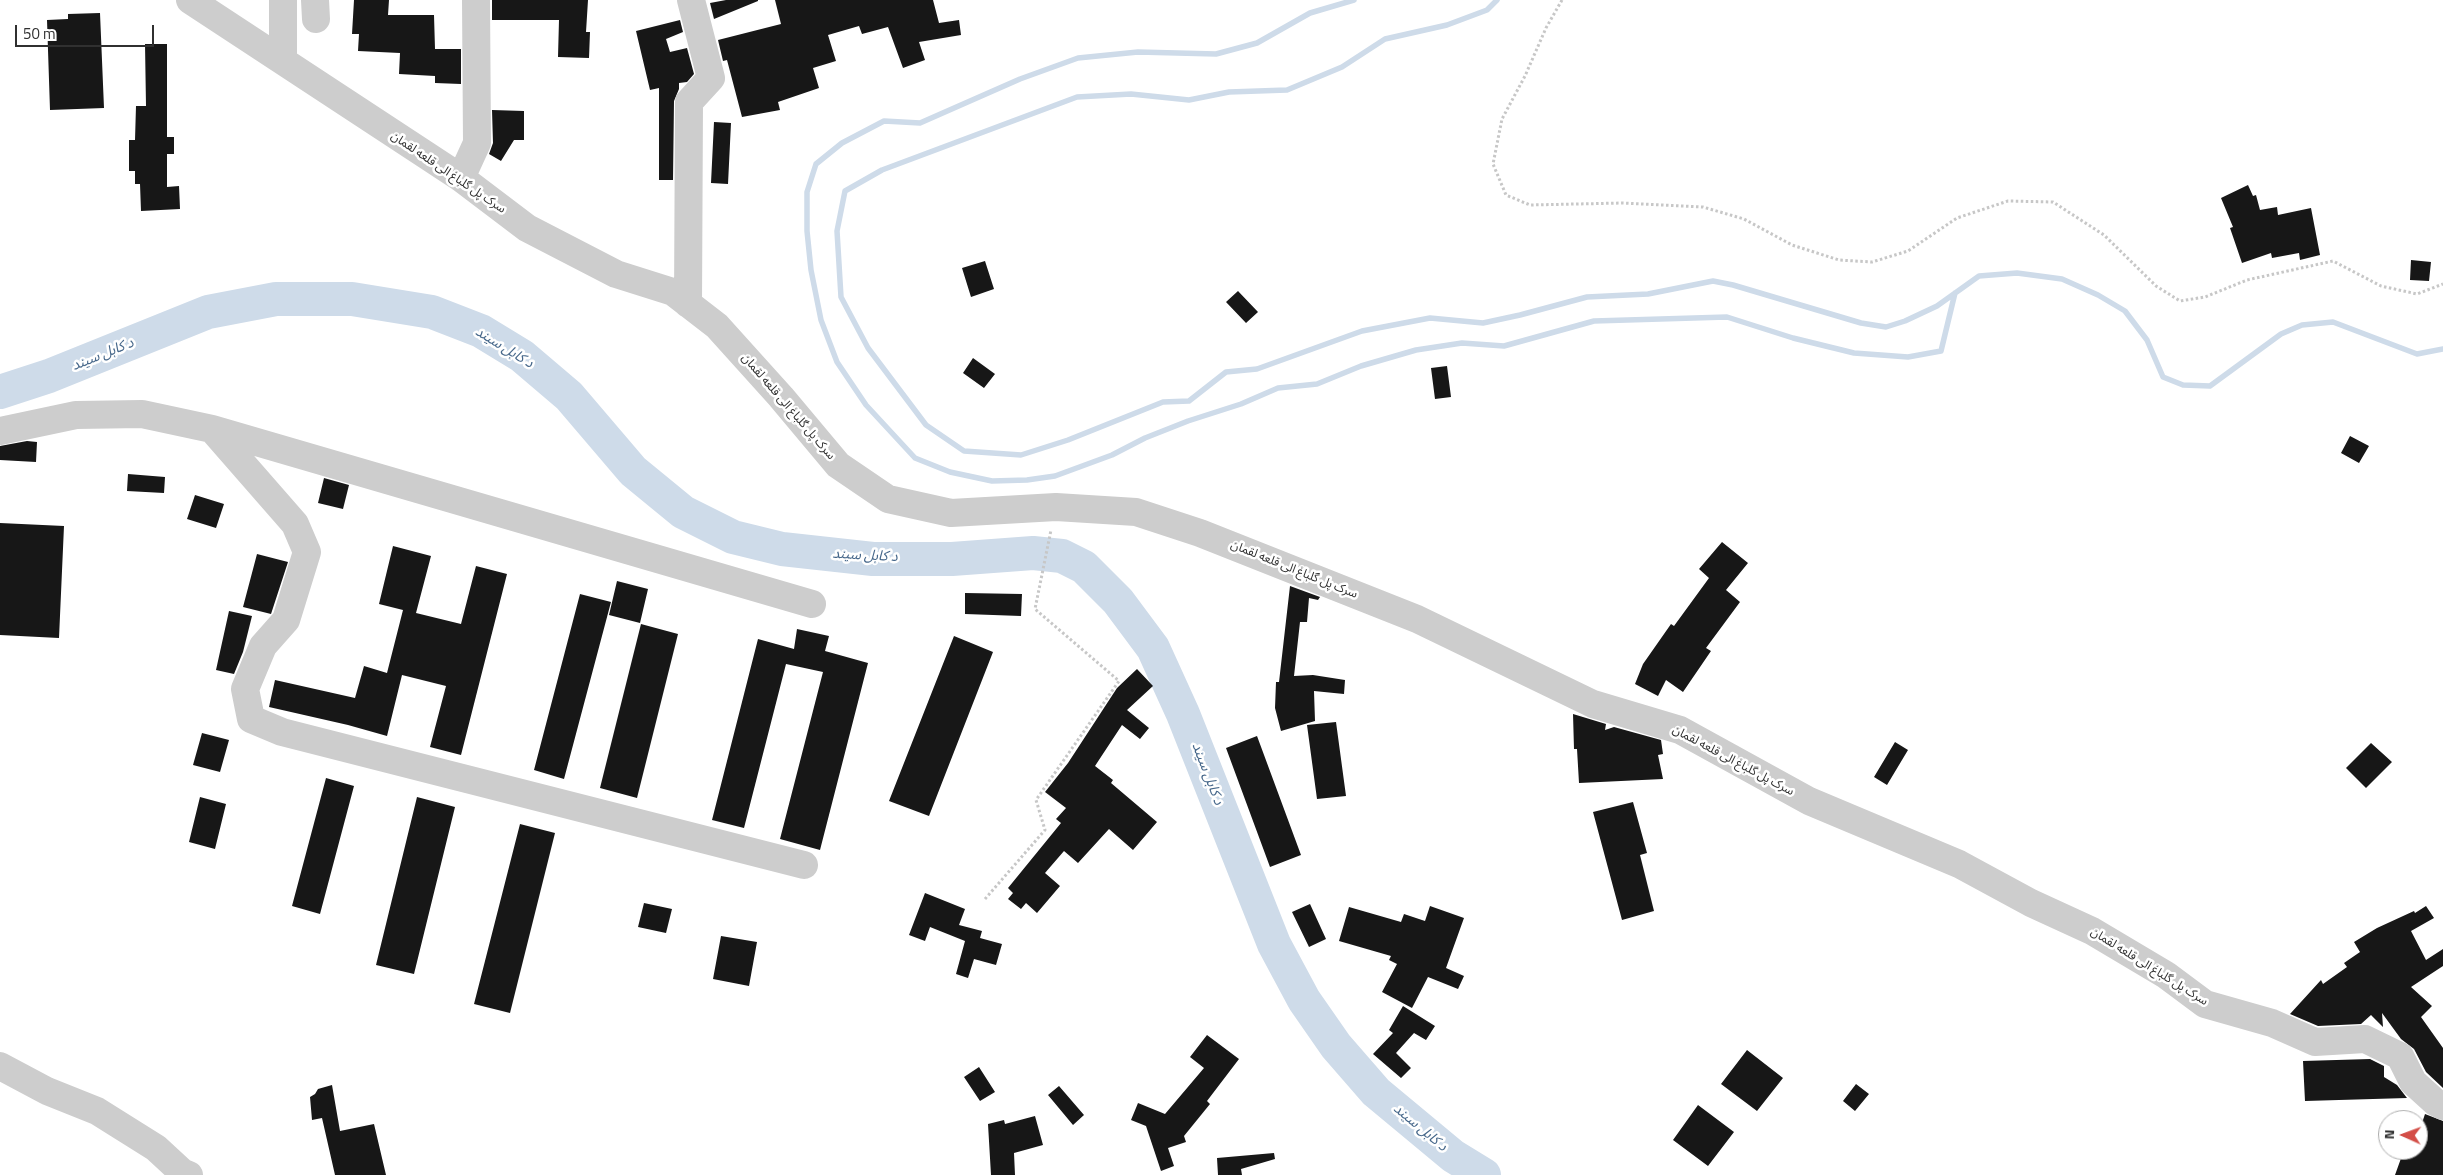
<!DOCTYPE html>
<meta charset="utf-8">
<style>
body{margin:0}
#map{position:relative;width:2443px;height:1175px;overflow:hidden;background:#fff;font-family:"Titillium Web",sans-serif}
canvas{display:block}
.north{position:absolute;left:2378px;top:1110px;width:50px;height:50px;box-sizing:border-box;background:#fff;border:1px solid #acacac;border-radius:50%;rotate:272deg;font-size:14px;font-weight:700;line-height:20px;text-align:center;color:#303030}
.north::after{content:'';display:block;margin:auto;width:18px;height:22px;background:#d34e47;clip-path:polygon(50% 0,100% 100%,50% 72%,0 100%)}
.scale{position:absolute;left:15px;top:25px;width:139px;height:22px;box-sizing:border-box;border:2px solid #303030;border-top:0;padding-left:6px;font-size:15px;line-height:18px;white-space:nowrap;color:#303030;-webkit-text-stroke:4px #fff;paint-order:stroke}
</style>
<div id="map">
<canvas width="2443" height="1175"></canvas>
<div class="north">N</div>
<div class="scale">50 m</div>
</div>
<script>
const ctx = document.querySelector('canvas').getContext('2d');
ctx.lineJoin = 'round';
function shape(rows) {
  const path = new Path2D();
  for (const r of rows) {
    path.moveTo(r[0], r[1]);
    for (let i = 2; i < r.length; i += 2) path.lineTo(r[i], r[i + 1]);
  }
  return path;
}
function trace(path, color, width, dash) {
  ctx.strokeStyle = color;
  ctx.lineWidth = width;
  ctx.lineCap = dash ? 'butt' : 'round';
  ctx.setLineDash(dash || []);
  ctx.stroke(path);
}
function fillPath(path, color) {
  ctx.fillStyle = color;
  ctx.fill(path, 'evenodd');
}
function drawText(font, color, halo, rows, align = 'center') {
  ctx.font = font + ' "Titillium Web","Noto Sans Arabic",sans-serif';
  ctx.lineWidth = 5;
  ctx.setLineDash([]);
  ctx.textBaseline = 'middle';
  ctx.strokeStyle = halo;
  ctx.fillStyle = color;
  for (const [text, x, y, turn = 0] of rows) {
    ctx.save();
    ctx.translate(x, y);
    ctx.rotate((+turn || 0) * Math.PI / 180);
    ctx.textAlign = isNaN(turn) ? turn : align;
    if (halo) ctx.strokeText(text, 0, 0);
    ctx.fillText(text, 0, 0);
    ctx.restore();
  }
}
const stream = shape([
 [1354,0,1310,13,1257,43,1216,54,1138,52,1078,58,1020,79,920,123,884,121,842,143,816,164,807,192,807,231,811,270,821,320,837,362,866,405,915,458,950,472,992,481,1027,480,1055,476,1112,455,1145,438,1188,421,1241,404,1278,388,1317,384,1361,366,1416,350,1462,343,1504,346,1594,321,1727,317,1793,338,1854,353,1908,357,1941,351,1955,293],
 [1497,0,1487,10,1447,25,1385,39,1342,67,1287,90,1229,92,1189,100,1131,94,1077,97,882,170,845,191,837,231,841,297,868,348,926,425,964,451,1021,455,1068,440,1163,402,1189,401,1226,372,1257,369,1362,331,1430,318,1483,323,1520,315,1587,297,1648,294,1713,281,1733,285,1861,323,1886,327,1905,321,1937,306,1979,276,2017,273,2062,279,2098,295,2125,311,2147,340,2163,377,2183,385,2210,386,2281,334,2302,325,2333,322,2417,354,2443,349]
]);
const river = shape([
 [0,392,49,376,208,312,276,299,352,299,432,312,481,331,522,356,569,396,633,471,683,512,733,537,782,549,873,559,952,559,1033,553,1062,556,1084,567,1118,601,1153,648,1183,714,1274,944,1304,1000,1336,1046,1376,1092,1453,1156,1484,1175]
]);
const building = shape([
 [354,0,389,0,388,15,434,15,435,49,461,49,461,84,435,83,435,76,399,74,400,53,358,51,359,34,352,34],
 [492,0,588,0,586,32,590,32,589,58,558,57,559,20,492,20],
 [726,0,758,0,758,1,714,19,710,3],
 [775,0,933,0,939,23,959,20,961,35,919,42,925,60,903,68,888,27,862,34,859,26,828,35,836,61,813,68,819,88,778,102,780,110,742,117,727,60,723,61,718,40,781,24],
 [100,13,104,108,50,110,47,20,68,19,68,14],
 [680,20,683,32,666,39,670,52,687,48,694,74,687,82,679,83,679,89,674,101,673,180,659,180,659,88,650,90,636,31],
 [145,44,167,44,167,137,174,137,174,154,167,154,167,187,179,186,180,209,141,211,140,184,135,184,135,171,129,171,129,140,135,140,136,106,146,106],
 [492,110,524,111,524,140,514,140,501,161,489,154,493,143],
 [714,122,731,123,728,184,711,183],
 [2248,185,2253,196,2256,195,2260,210,2277,207,2278,215,2311,208,2320,255,2300,260,2299,253,2272,258,2271,253,2242,263,2230,228,2233,227,2221,198],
 [2411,260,2431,262,2429,281,2410,280],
 [985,261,994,289,971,297,962,268],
 [1238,291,1258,312,1246,323,1226,302],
 [973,358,995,374,984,388,963,373],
 [1447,366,1451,397,1435,399,1431,368],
 [2350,436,2369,446,2359,463,2341,453],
 [27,441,37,442,36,462,0,460,0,446],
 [128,474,165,477,164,493,127,491],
 [324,478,349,485,343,509,318,503],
 [195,495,224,504,216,528,187,519],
 [0,523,64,526,59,638,0,635],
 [1722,542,1748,563,1726,590,1740,602,1706,648,1711,651,1683,692,1666,680,1658,696,1635,684,1643,664,1671,624,1674,626,1709,578,1699,569],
 [393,546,431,556,416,613,461,624,476,566,507,574,461,755,430,747,446,686,402,675,387,736,348,725,269,707,275,680,355,698,364,666,387,673,403,610,379,604],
 [257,554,288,562,271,614,243,607],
 [617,581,648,589,640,623,609,615],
 [1290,586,1320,597,1318,600,1309,598,1307,622,1300,622,1294,676,1313,675,1345,680,1344,694,1314,691,1315,721,1281,731,1275,708,1276,682,1279,682],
 [965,593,1022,594,1021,616,965,614],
 [580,594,611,602,564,779,534,770],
 [229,611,252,616,243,652,234,674,216,670],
 [641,624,678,634,637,798,600,788],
 [797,629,829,636,825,651,868,663,820,850,780,839,823,672,786,664,744,828,712,820,758,639,794,649],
 [954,636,993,652,929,816,889,801],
 [1137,669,1153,686,1127,710,1149,728,1140,739,1122,725,1095,766,1113,780,1111,783,1157,822,1133,850,1109,829,1078,863,1064,851,1045,873,1060,886,1037,913,1026,903,1021,909,1008,899,1013,893,1008,888,1061,823,1056,819,1066,808,1045,792,1068,763,1117,688],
 [1573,714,1606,724,1605,730,1614,727,1661,740,1663,754,1658,755,1663,779,1579,783,1577,749,1574,749],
 [1336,722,1346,796,1317,799,1307,725],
 [202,733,229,740,220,772,193,765],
 [1257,736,1301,855,1270,867,1226,748],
 [1895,742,1908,750,1887,785,1874,777],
 [2371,743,2392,762,2366,788,2346,768],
 [326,778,354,786,320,914,292,906],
 [200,797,226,804,215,849,189,842],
 [417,797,455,807,414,974,376,965],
 [1633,802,1647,853,1640,855,1654,911,1622,920,1593,812],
 [520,824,555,833,510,1013,474,1004],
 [925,893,965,909,959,925,982,931,980,938,1002,944,996,965,974,959,968,978,956,974,965,941,930,927,925,941,909,935],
 [644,903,672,909,666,933,638,927],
 [1310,904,1326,939,1309,947,1292,912],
 [1430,906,1464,918,1446,968,1464,976,1458,989,1428,977,1412,1008,1382,992,1397,964,1389,960,1391,956,1339,941,1349,907,1401,922,1404,914,1425,921],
 [2426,906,2434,918,2411,931,2426,960,2443,949,2443,966,2411,987,2432,1006,2421,1017,2443,1048,2443,1088,2426,1072,2414,1049,2401,1039,2382,1013,2383,1027,2371,1015,2361,1024,2318,1026,2290,1014,2321,980,2323,984,2347,967,2344,963,2360,952,2354,942,2377,928,2414,911,2415,913],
 [721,936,757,942,749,986,713,979],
 [1403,1006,1435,1026,1426,1040,1414,1033,1396,1053,1411,1068,1401,1078,1373,1054,1393,1033,1389,1030],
 [1207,1035,1239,1059,1207,1101,1210,1104,1184,1136,1186,1142,1168,1148,1174,1166,1161,1171,1146,1126,1131,1120,1138,1103,1165,1114,1204,1068,1190,1057],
 [1747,1050,1783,1078,1757,1111,1721,1084],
 [2370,1059,2384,1066,2384,1077,2397,1085,2407,1098,2305,1101,2303,1061],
 [979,1067,995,1092,980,1101,964,1077],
 [1856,1084,1869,1094,1855,1111,1843,1101],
 [332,1085,340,1131,374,1124,386,1175,335,1175,322,1118,312,1120,310,1097,315,1094,318,1089],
 [1059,1086,1084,1115,1073,1125,1048,1095],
 [1698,1105,1734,1132,1708,1166,1673,1140],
 [2425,1114,2443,1121,2443,1175,2395,1175,2404,1150,2418,1150,2418,1135],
 [1035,1116,1043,1145,1014,1153,1015,1175,991,1175,988,1124,1004,1120,1005,1124],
 [1274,1153,1275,1159,1241,1169,1242,1175,1218,1175,1217,1158]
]);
const path = shape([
 [1562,0,1546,28,1525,76,1502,119,1493,164,1506,195,1530,205,1623,203,1703,207,1744,219,1792,245,1839,260,1872,262,1908,251,1957,218,2008,201,2053,202,2104,235,2156,286,2180,301,2205,297,2247,280,2333,261,2381,286,2417,294,2443,284],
 [985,899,1045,830,1036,800,1119,681,1035,609,1051,530]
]);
const minor = shape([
 [190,0,461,178,527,228,616,274,673,292,717,326,781,397,838,465,888,499,951,513,1056,507,1136,512,1200,533,1417,619,1593,704,1680,730,1809,801,1959,864,2031,903,2092,931,2166,975,2205,1004,2272,1023,2315,1042,2365,1039,2400,1056,2413,1082,2435,1102,2443,1106],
 [283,0,283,60],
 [315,0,316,19],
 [461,178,477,143,476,0],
 [688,304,689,102,711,78,691,0],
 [212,429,295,524,307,552,286,620,263,646,245,689,251,719,282,732,804,865],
 [0,431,76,415,142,414,212,429,812,604],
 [0,1066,47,1091,97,1111,156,1148,182,1172,189,1175]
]);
const streetNames = [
 ["سرک پل گلباغ الی قلعه لقمان",448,173,34],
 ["سرک پل گلباغ الی قلعه لقمان",788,407,49],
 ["سرک پل گلباغ الی قلعه لقمان",1294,570,22],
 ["سرک پل گلباغ الی قلعه لقمان",1733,761,28],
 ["سرک پل گلباغ الی قلعه لقمان",2149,967,32]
];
const waterNames = [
 ["د کابل سيند",504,348,32],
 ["د کابل سيند",103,355,-22],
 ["د کابل سيند",865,556,3],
 ["د کابل سيند",1207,774,69],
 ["د کابل سيند",1420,1128,40]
];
trace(stream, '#cedbe9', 5.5);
trace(river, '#cedbe9', 34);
fillPath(building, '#171717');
trace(path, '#c7c7c7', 3, [2.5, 2.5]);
trace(minor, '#cdcdcd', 28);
drawText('12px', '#303030', '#fff', streetNames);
drawText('italic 14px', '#46678a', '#fff', waterNames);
</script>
